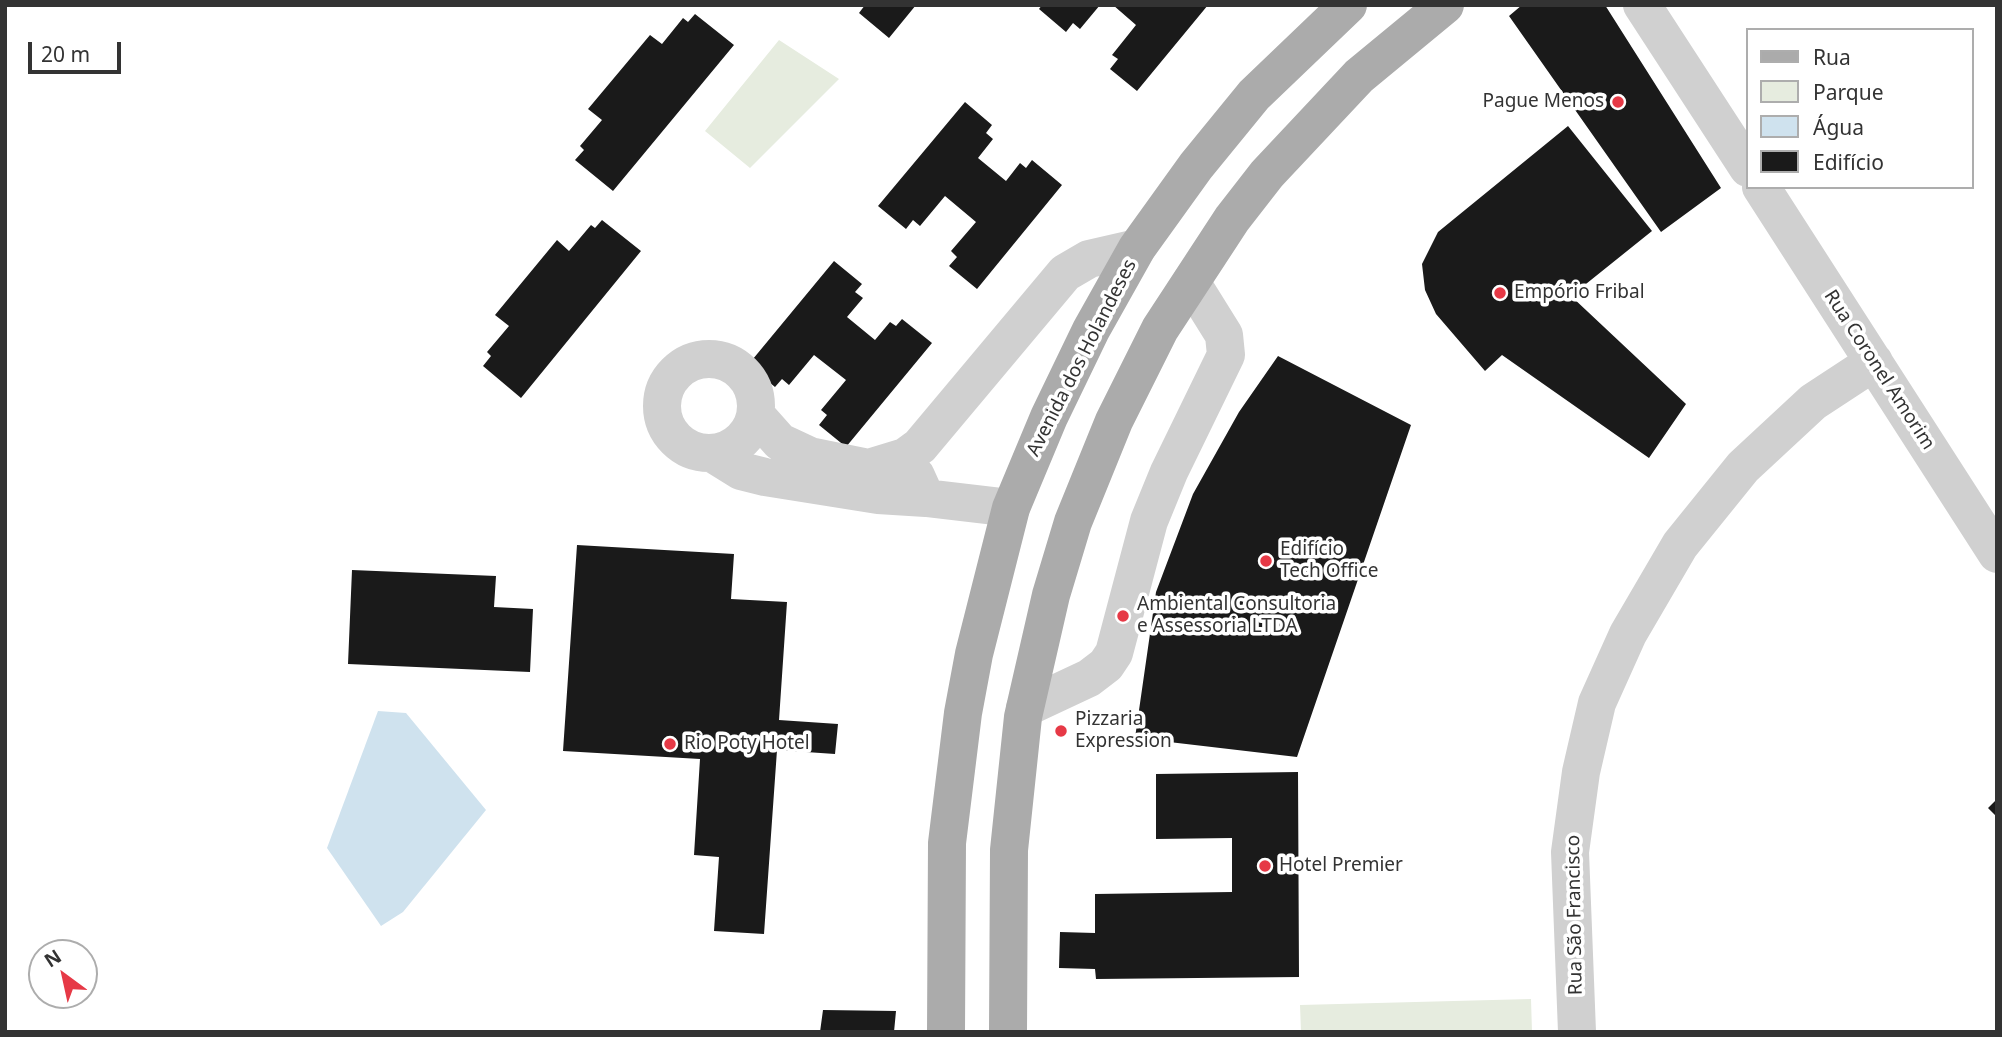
<!DOCTYPE html>
<meta charset="utf-8">
<style>
body{margin:0}
#map{position:relative;width:2002px;height:1037px;overflow:hidden;background:#fff;font-family:"Noto Sans",sans-serif}
canvas{display:block}
.frame{position:absolute;inset:0;border:7px solid #333;pointer-events:none}
.legend{position:absolute;left:1746px;top:28px;width:228px;height:161px;box-sizing:border-box;background:#fff;border:2px solid #adadad;margin:0;padding:9px 12px;list-style:none;font-size:21px;color:#333}
.legend li{display:flex;align-items:center;gap:14px;height:35px}
.legend b{width:35px;border:2px solid #adadad}
.north{position:absolute;left:28px;top:939px;width:70px;height:70px;box-sizing:border-box;background:#fff;border:2px solid #adadad;border-radius:50%;rotate:327deg;font-size:19px;font-weight:700;line-height:28px;text-align:center;color:#333}
.north::after{content:'';display:block;margin:auto;width:24px;height:32px;background:#e63946;clip-path:polygon(50% 0,100% 100%,50% 72%,0 100%)}
.scale{position:absolute;left:28px;top:42px;width:93px;height:32px;box-sizing:border-box;border:4px solid #333;border-top:0;padding-left:9px;font-size:21px;line-height:24px;white-space:nowrap;color:#333;-webkit-text-stroke:5px #fff;paint-order:stroke}
</style>
<div id="map">
<canvas width="2002" height="1037"></canvas>
<div class="frame"></div>
<ul class="legend">
<li><b style="height:9px;background:#ababab"></b>Rua</li>
<li><b style="height:19px;background:#e6ecdf"></b>Parque</li>
<li><b style="height:19px;background:#cfe2ee"></b>Água</li>
<li><b style="height:19px;background:#1a1a1a"></b>Edifício</li>
</ul>
<div class="north">N</div>
<div class="scale">20 m</div>
</div>
<script>
const ctx = document.querySelector('canvas').getContext('2d');
ctx.lineJoin = 'round';
function fillPath(path, color) {
  ctx.fillStyle = color;
  ctx.fill(path, 'evenodd');
}
function shape(rows) {
  const path = new Path2D();
  for (const r of rows) {
    if (r.length === 3) {
      path.moveTo(r[0] + r[2], r[1]);
      path.arc(r[0], r[1], r[2], 0, 2 * Math.PI);
      continue;
    }
    path.moveTo(r[0], r[1]);
    for (let i = 2; i < r.length; i += 2) path.lineTo(r[i], r[i + 1]);
  }
  return path;
}
function trace(path, color, width, dash) {
  ctx.strokeStyle = color;
  ctx.lineWidth = width;
  ctx.lineCap = dash ? 'butt' : 'round';
  ctx.setLineDash(dash || []);
  ctx.stroke(path);
}
function drawText(font, color, halo, rows, align = 'center') {
  ctx.font = font + ' "Noto Sans",sans-serif';
  ctx.lineWidth = 7;
  ctx.setLineDash([]);
  ctx.textBaseline = 'middle';
  ctx.strokeStyle = halo;
  ctx.fillStyle = color;
  for (const [text, x, y, turn = 0] of rows) {
    ctx.save();
    ctx.translate(x, y);
    ctx.rotate((+turn || 0) * Math.PI / 180);
    ctx.textAlign = isNaN(turn) ? turn : align;
    if (halo) ctx.strokeText(text, 0, 0);
    ctx.fillText(text, 0, 0);
    ctx.restore();
  }
}
const green = shape([
 [779,40,839,79,750,168,705,131],
 [1531,999,1532,1032,1301,1032,1300,1005]
]);
const water = shape([
 [378,711,406,713,486,810,403,912,381,926,327,848]
]);
const building = shape([
 [865,5,916,5,889,38,859,13],
 [1042,5,1100,5,1080,29,1073,23,1066,32,1039,9],
 [1113,5,1208,5,1137,91,1110,69,1118,59,1112,55,1136,25],
 [1522,5,1605,5,1721,188,1661,232,1509,16],
 [695,14,734,45,613,191,575,160,584,150,580,146,602,120,588,109,650,35,662,44,683,18,688,22],
 [965,102,992,125,986,133,993,139,978,158,1006,181,1020,163,1026,168,1032,160,1062,185,977,289,949,266,957,257,951,251,976,222,945,196,920,226,913,220,906,229,878,206],
 [1568,126,1652,231,1571,296,1686,404,1649,458,1502,355,1485,371,1436,314,1425,290,1422,264,1438,232],
 [602,220,641,251,521,398,483,366,491,356,487,352,509,326,495,315,557,240,569,251,591,225,595,228],
 [834,261,862,284,855,292,863,298,847,317,875,340,890,322,896,326,902,319,932,343,846,447,819,425,827,415,821,410,846,380,814,355,789,385,782,379,775,387,748,365],
 [1278,356,1411,425,1297,757,1135,738,1156,592,1193,494,1239,412],
 [577,545,734,554,731,599,787,602,779,720,838,724,835,754,777,750,764,934,714,931,719,857,694,855,700,759,563,751],
 [352,570,496,576,494,607,533,609,530,672,348,664],
 [1298,772,1299,977,1096,979,1095,969,1059,968,1060,932,1095,933,1095,894,1232,892,1232,838,1156,839,1156,774],
 [1997,799,1997,817,1988,808],
 [823,1010,896,1011,894,1032,820,1032]
]);
const minor = shape([
 [1642,5,1748,168],
 [1761,187,1997,554],
 [709,406,47],
 [756,415,780,442,810,456,869,468,905,457,920,446,1065,273,1089,259,1137,248],
 [712,453,741,471,765,477,878,495,926,498],
 [916,476,926,498,1011,508],
 [1025,708,1089,678,1106,665,1114,653,1149,521,1169,472,1226,355,1224,335,1191,282],
 [1577,1032,1570,852,1581,772,1597,703,1628,634,1680,545,1743,467,1813,402,1874,362]
]);
const major = shape([
 [946,1032,947,843,963,713,974,654,1011,508,1049,417,1091,330,1137,248,1196,166,1254,95,1348,5],
 [1008,1032,1009,850,1023,717,1051,595,1073,522,1114,421,1160,329,1232,219,1267,174,1359,76,1445,5]
]);
const markers = [
 [1618,102,7,"#e63946"],
 [1500,293,7,"#e63946"],
 [1266,561,7,"#e63946"],
 [1123,616,7,"#e63946"],
 [1061,731,7,"#e63946"],
 [670,744,7,"#e63946"],
 [1265,866,7,"#e63946"]
];
const poiNames = [
 ["Pague Menos",1604,102,"right"],
 ["Empório Fribal",1514,293],
 ["Edifício",1280,550],
 ["Tech Office",1280,572],
 ["Ambiental Consultoria",1137,605],
 ["e Assessoria LTDA",1137,627],
 ["Pizzaria",1075,720],
 ["Expression",1075,742],
 ["Rio Poty Hotel",684,744],
 ["Hotel Premier",1279,866]
];
const streetNames = [
 ["Avenida dos Holandeses",1082,358,-63],
 ["Rua Coronel Amorim",1879,370,57],
 ["Rua São Francisco",1575,915,-91]
];
fillPath(green, '#e6ecdf');
fillPath(water, '#cfe2ee');
fillPath(building, '#1a1a1a');
trace(minor, '#d0d0d0', 38);
trace(major, '#ababab', 38);
for (const [x, y, r, color] of markers) {
  const dot = new Path2D();
  dot.arc(x, y, r, 0, 2 * Math.PI);
  ctx.fillStyle = color;
  ctx.fill(dot);
  trace(dot, '#fff', 2.5);
}
drawText('19px', '#333', '#fff', poiNames, 'left');
drawText('19px', '#333', '#fff', streetNames);
</script>
